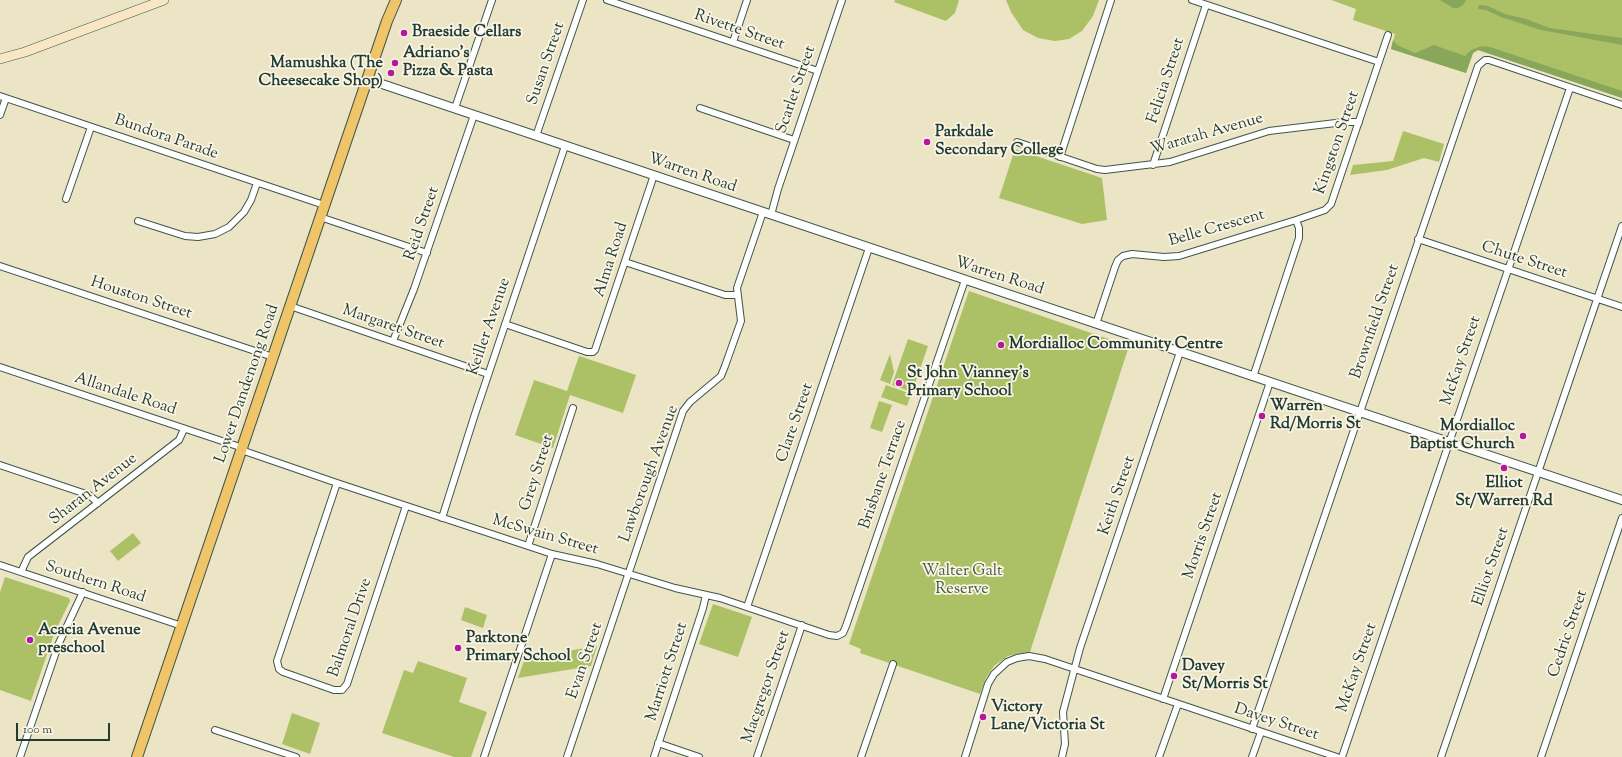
<!DOCTYPE html>
<style>
body{margin:0}
#map{position:relative;width:1622px;height:757px;overflow:hidden;background:#ece5c5;font-family:"Sorts Mill Goudy",serif}
canvas{display:block}
.scale{position:absolute;left:16px;top:723px;width:94px;height:18px;box-sizing:border-box;border:2px solid #1f3d34;border-top:0;padding-left:5px;font-size:12px;line-height:14px;white-space:nowrap;color:#1f3d34;-webkit-text-stroke:3px #fcf5e5;paint-order:stroke}
</style>
<div id="map">
<canvas width="1622" height="757"></canvas>
<div class="scale">100 m</div>
</div>
<script>
const ctx = document.querySelector('canvas').getContext('2d');
ctx.lineJoin = 'round';
function fillPath(path, color) {
  ctx.fillStyle = color;
  ctx.fill(path, 'evenodd');
}
function shape(rows) {
  const path = new Path2D();
  for (const r of rows) {
    path.moveTo(r[0], r[1]);
    for (let i = 2; i < r.length; i += 2) path.lineTo(r[i], r[i + 1]);
  }
  return path;
}
function trace(path, color, width, dash) {
  ctx.strokeStyle = color;
  ctx.lineWidth = width;
  ctx.lineCap = dash ? 'butt' : 'round';
  ctx.setLineDash(dash || []);
  ctx.stroke(path);
}
function drawText(font, color, halo, rows, align = 'center') {
  ctx.font = font + ' "Sorts Mill Goudy",serif';
  ctx.lineWidth = 3.5;
  ctx.setLineDash([]);
  ctx.textBaseline = 'middle';
  ctx.strokeStyle = halo;
  ctx.fillStyle = color;
  for (const [text, x, y, turn = 0] of rows) {
    ctx.save();
    ctx.translate(x, y);
    ctx.rotate((+turn || 0) * Math.PI / 180);
    ctx.textAlign = isNaN(turn) ? turn : align;
    if (halo) ctx.strokeText(text, 0, 0);
    ctx.fillText(text, 0, 0);
    ctx.restore();
  }
}
const green = shape([
 [895,0,959,0,955,13,946,21,894,2],
 [1006,0,1099,0,1093,16,1082,31,1069,39,1055,41,1038,38,1023,30,1011,12],
 [1331,0,1622,0,1622,98,1478,50,1473,53,1466,73,1391,49,1395,34,1353,20,1356,9],
 [1403,131,1444,144,1439,162,1424,158,1387,170,1350,175,1353,165,1393,161],
 [1015,149,1102,178,1107,220,1082,224,999,198],
 [969,291,1129,346,1030,652,1016,654,1008,656,994,666,986,678,980,694,860,653,861,649,849,644],
 [908,339,928,346,912,392,892,385],
 [890,354,894,372,890,384,880,380],
 [579,356,636,375,623,413,570,395,553,448,515,435,534,380,567,391],
 [886,385,911,394,907,406,881,397],
 [879,401,892,405,882,432,870,428],
 [133,533,141,543,118,561,110,551],
 [5,577,69,598,70,601,54,634,31,701,0,690,0,592],
 [713,604,752,617,738,657,699,644],
 [465,607,487,615,483,628,461,620],
 [597,646,591,666,518,678,525,658],
 [418,661,467,678,459,702,487,712,471,757,454,757,382,733,404,670,413,673],
 [292,713,320,723,310,754,282,744]
]);
const forest = shape([
 [1440,0,1466,0,1463,5,1458,8,1453,8],
 [1482,5,1488,6,1505,14,1526,19,1550,28,1622,38,1622,45,1541,30,1501,17,1486,10,1478,9,1478,6],
 [1393,40,1397,45,1415,53,1434,45,1465,56,1471,50,1476,48,1482,46,1490,47,1622,91,1622,98,1478,50,1473,53,1466,73,1391,49]
]);
const minor = shape([
 [607,0,818,71],
 [1192,0,1379,62],
 [733,42,747,0],
 [0,96,324,205],
 [455,108,492,0],
 [700,108,794,140],
 [0,115,6,98],
 [536,136,583,0],
 [1017,142,1097,169,1105,170,1170,162,1269,131,1344,122,1359,122],
 [1060,157,1111,0],
 [1153,165,1206,5],
 [66,199,91,127],
 [771,215,778,189,842,0],
 [320,217,427,253],
 [138,221,185,236,198,237,215,234,229,227,244,212,251,200,257,183],
 [1418,239,1622,307],
 [625,262,725,295,737,295],
 [0,266,273,357],
 [290,306,488,374],
 [505,324,587,352,593,352,595,350,654,175],
 [1096,324,1115,267,1118,260,1123,256,1132,254,1164,257,1179,256,1296,220],
 [393,341,414,289,474,115],
 [0,367,237,446,247,452,337,483,528,546,552,554,597,564,675,588,720,598,829,635,837,636,843,633,846,626,965,280],
 [1253,377,1299,238,1299,228,1296,220,1325,210,1331,204,1388,35],
 [0,465,89,495,98,503],
 [337,483,277,661,279,669,283,672,334,690,342,690,347,684,406,506],
 [442,518,475,414,565,146],
 [528,546,573,408],
 [0,565,182,626],
 [21,572,28,557,179,440,184,429],
 [747,607,869,248],
 [1163,699,1270,382],
 [1252,729,1478,66,1485,60,1489,60,1622,105],
 [215,730,296,757],
 [658,743,699,757],
 [20,757,59,643,83,592],
 [484,757,552,554],
 [567,757,683,411,690,402,721,376,725,366,741,321,737,288,763,212],
 [654,757,703,608,706,595],
 [757,757,802,625],
 [861,757,893,664],
 [965,757,988,684,994,674,1007,662,1017,658,1029,656,1045,659,1337,757],
 [1062,757,1065,744,1063,712,1080,648,1180,352],
 [1159,757,1178,704],
 [1252,757,1261,732],
 [1342,757,1570,88],
 [1441,757,1622,226],
 [1541,757,1622,518]
]);
const tertiary = shape([
 [367,79,1622,500]
]);
const secondary = shape([
 [0,59,25,52,164,0]
]);
const trunk = shape([
 [137,757,387,21,396,0]
]);
const markers = [
 [404,33,4,"#b5179e"],
 [395,63,4,"#b5179e"],
 [391,73,4,"#b5179e"],
 [927,142,4,"#b5179e"],
 [1001,345,4,"#b5179e"],
 [899,383,4,"#b5179e"],
 [1262,416,4,"#b5179e"],
 [1523,436,4,"#b5179e"],
 [1504,468,4,"#b5179e"],
 [30,640,4,"#b5179e"],
 [458,648,4,"#b5179e"],
 [1174,676,4,"#b5179e"],
 [983,717,4,"#b5179e"]
];
const streetNames = [
 ["Rivette Street",739,31,19],
 ["Susan Street",547,64,-71],
 ["Felicia Street",1167,81,-72],
 ["Scarlet Street",797,90,-71],
 ["Waratah Avenue",1207,135,-16],
 ["Bundora Parade",166,138,19],
 ["Kingston Street",1338,143,-71],
 ["Warren Road",692,174,19],
 ["Reid Street",423,224,-71],
 ["Belle Crescent",1217,229,-16],
 ["Alma Road",612,260,-72],
 ["Chute Street",1524,261,18],
 ["Warren Road",999,277,18],
 ["Houston Street",141,299,18],
 ["Brownfield Street",1376,322,-71],
 ["Keiller Avenue",490,327,-71],
 ["Margaret Street",393,328,19],
 ["McKay Street",1462,361,-71],
 ["Lower Dandenong Road",248,384,-71],
 ["Allandale Road",125,395,18],
 ["Clare Street",796,423,-71],
 ["Grey Street",538,473,-72],
 ["Lawborough Avenue",650,474,-70],
 ["Brisbane Terrace",884,475,-71],
 ["Sharan Avenue",94,490,-38],
 ["Keith Street",1118,496,-71],
 ["McSwain Street",545,536,16],
 ["Morris Street",1204,536,-71],
 ["Elliot Street",1492,567,-71],
 ["Southern Road",95,583,18],
 ["Balmoral Drive",351,628,-71],
 ["Cedric Street",1569,634,-71],
 ["Evan Street",586,661,-71],
 ["McKay Street",1358,668,-71],
 ["Marriott Street",668,672,-72],
 ["Macgregor Street",767,687,-71],
 ["Davey Street",1276,723,18]
];
const poiNames = [
 ["Braeside Cellars",412,33],
 ["Adriano's",403,54],
 ["Pizza & Pasta",403,72],
 ["Mamushka (The",383,64,"right"],
 ["Cheesecake Shop)",383,82,"right"],
 ["Parkdale",935,133],
 ["Secondary College",935,151],
 ["Mordialloc Community Centre",1009,345],
 ["St John Vianney's",907,374],
 ["Primary School",907,392],
 ["Warren",1270,407],
 ["Rd/Morris St",1270,425],
 ["Mordialloc",1515,427,"right"],
 ["Baptist Church",1515,445,"right"],
 ["Elliot",1504,484,"center"],
 ["St/Warren Rd",1504,502,"center"],
 ["Acacia Avenue",38,631],
 ["preschool",38,649],
 ["Parktone",466,639],
 ["Primary School",466,657],
 ["Davey",1182,667],
 ["St/Morris St",1182,685],
 ["Victory",991,708],
 ["Lane/Victoria St",991,726]
];
const parkNames = [
 ["Walter Galt",962,572],
 ["Reserve",962,590]
];
fillPath(green, '#acc166');
fillPath(forest, '#89a75b');
trace(minor, '#3e564a', 8);
trace(tertiary, '#3e564a', 10);
trace(secondary, '#3e564a', 10);
trace(trunk, '#3e564a', 12);
trace(minor, '#fff', 6);
trace(tertiary, '#fff', 8);
trace(secondary, '#f9e7c3', 9);
trace(trunk, '#f0c469', 10);
for (const [x, y, r, color] of markers) {
  const dot = new Path2D();
  dot.arc(x, y, r, 0, 2 * Math.PI);
  ctx.fillStyle = color;
  ctx.fill(dot);
  trace(dot, '#fcf5e5', 1.5);
}
drawText('16px', '#1f3d34', '#fcf5e5', streetNames);
drawText('bold 16px', '#1f3d34', '#fcf5e5', poiNames, 'left');
drawText('16px', '#425e40', '#fcf5e5', parkNames);
</script>
